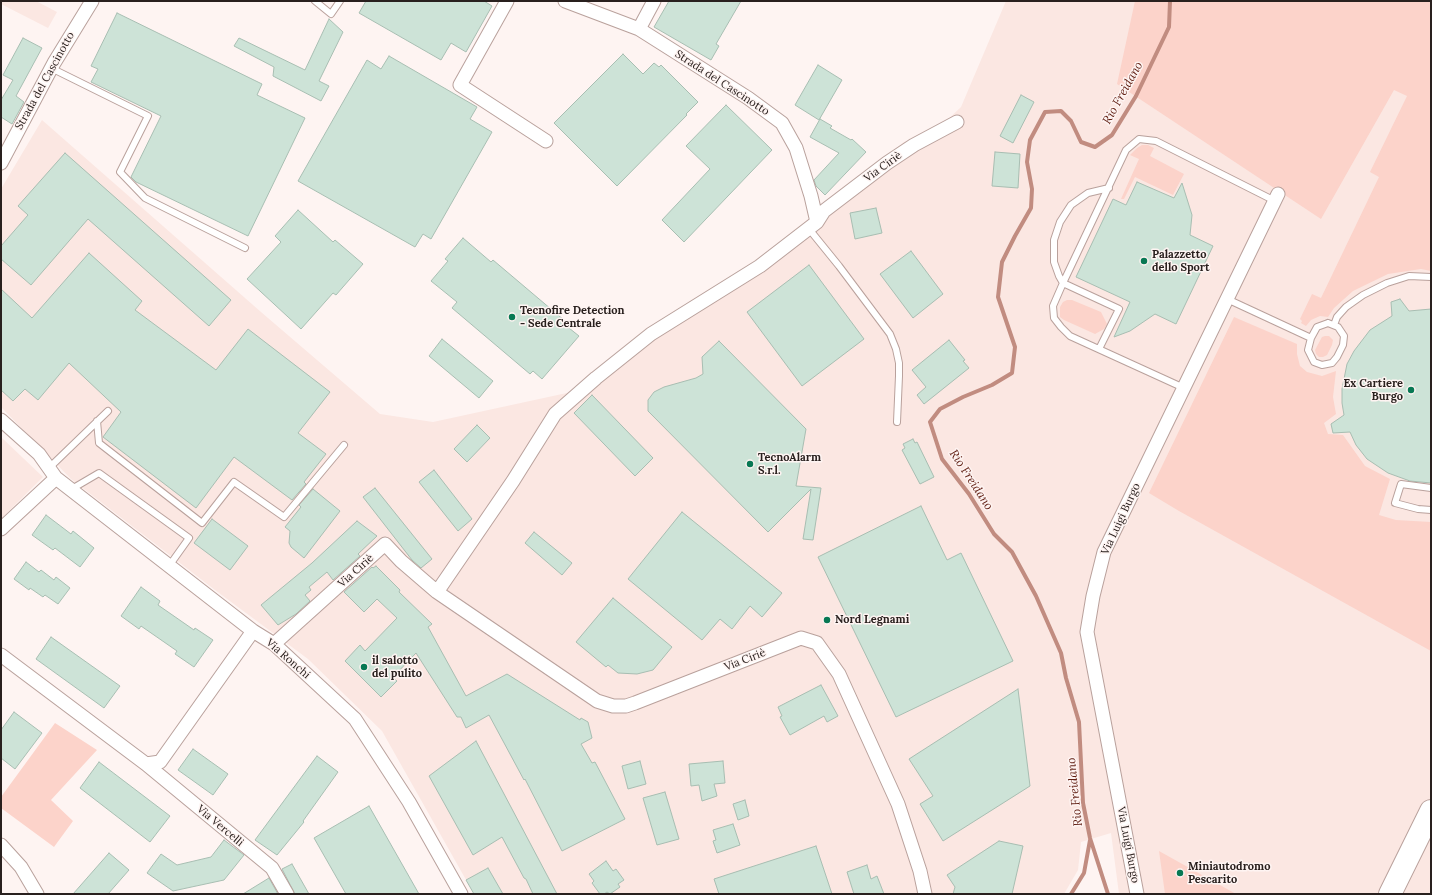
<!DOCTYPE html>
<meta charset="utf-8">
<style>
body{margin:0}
#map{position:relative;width:1432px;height:895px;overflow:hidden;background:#fef4f2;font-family:Lora,serif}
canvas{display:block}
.frame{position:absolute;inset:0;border:2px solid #29201e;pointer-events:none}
</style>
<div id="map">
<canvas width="1432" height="895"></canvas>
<div class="frame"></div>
</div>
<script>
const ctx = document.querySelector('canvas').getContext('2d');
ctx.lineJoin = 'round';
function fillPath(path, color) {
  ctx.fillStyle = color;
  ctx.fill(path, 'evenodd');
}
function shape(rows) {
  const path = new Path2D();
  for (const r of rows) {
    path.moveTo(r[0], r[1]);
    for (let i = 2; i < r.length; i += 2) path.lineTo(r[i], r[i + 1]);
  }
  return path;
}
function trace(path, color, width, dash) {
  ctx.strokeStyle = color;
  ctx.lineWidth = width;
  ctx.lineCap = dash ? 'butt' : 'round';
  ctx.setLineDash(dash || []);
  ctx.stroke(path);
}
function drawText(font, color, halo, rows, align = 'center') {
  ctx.font = font + ' Lora,serif';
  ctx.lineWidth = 3;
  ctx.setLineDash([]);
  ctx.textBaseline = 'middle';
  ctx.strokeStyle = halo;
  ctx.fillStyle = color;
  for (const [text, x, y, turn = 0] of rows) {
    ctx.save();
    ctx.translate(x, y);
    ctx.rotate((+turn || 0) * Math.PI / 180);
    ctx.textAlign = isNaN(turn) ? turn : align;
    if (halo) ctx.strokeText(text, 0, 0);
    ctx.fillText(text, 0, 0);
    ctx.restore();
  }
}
const built = shape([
 [1,1,36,1,57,12,48,28,1,4],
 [1006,1,1400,1,1431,10,1431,894,1119,894,1111,833,1081,842,1078,870,1064,894,474,894,382,731,308,659,215,590,71,479,1,407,1,189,42,120,261,312,380,414,433,422,576,391,759,259,904,142,929,134,943,124,961,107],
 [1,437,43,477,1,519]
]);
const green = shape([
 [1135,1,1431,1,1431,271,1421,269,1388,274,1353,291,1334,308,1328,317,1320,316,1311,320,1306,326,1301,323,1302,321,1300,319,1312,294,1321,298,1379,177,1370,172,1407,96,1394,90,1321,219,1117,84],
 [1142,145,1148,145,1154,148,1150,156,1184,174,1173,195,1135,177,1124,199,1121,199,1139,159,1130,155,1137,148],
 [1067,300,1072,300,1101,312,1107,324,1104,329,1095,334,1064,320,1060,317,1060,307,1063,302],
 [1234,317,1297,344,1297,354,1300,366,1307,372,1322,376,1336,371,1333,397,1336,414,1324,423,1328,434,1343,435,1365,466,1390,479,1379,515,1396,520,1431,522,1431,651,1179,511,1149,493],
 [1325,336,1329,336,1333,340,1332,345,1327,355,1323,357,1319,357,1316,354,1315,350,1322,337],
 [55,723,97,750,51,800,73,821,54,847,1,808,1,797],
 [1159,851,1236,894,1165,894]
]);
const stream = shape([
 [1071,894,1084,873,1090,840],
 [1108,894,1090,838,1083,803,1079,722,1066,678,1061,653,1036,596,1012,552,994,534,969,494,942,459,930,422,940,409,963,397,992,385,1012,373,1015,347,998,297,1002,262,1015,236,1031,208,1032,189,1027,162,1030,140,1045,112,1061,111,1071,121,1081,142,1095,147,1112,135,1136,96,1169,27,1170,1]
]);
const building = shape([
 [366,1,484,1,492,6,466,52,451,43,441,60,359,13,366,1],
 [669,1,741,1,716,44,719,46,711,60,654,27,669,1],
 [117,13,262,84,257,95,305,118,248,236,136,182,131,177,161,116,91,82,98,69,91,66,117,13],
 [329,19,343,32,319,81,329,86,321,101,273,76,274,67,234,46,239,38,305,70,329,19],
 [23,38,42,48,16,96,24,102,12,124,1,117,1,100,13,80,3,75,23,38],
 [623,54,643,74,654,63,659,67,661,65,698,102,686,114,687,115,617,186,554,123,623,54],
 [389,56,477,107,470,119,492,132,431,239,423,234,415,247,298,181,367,60,381,69,389,56],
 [818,65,842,80,819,120,795,105,818,65],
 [1021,95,1034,102,1013,143,1000,136,1021,95],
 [726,105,772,150,684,242,662,220,710,169,686,146,726,105],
 [820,119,832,126,830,128,851,140,852,139,866,152,825,195,816,186,814,180,839,153,810,137,820,119],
 [995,152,1020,154,1018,188,992,186,995,152],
 [65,153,231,300,209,326,88,219,31,285,1,259,1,246,28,215,18,206,65,153],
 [1137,182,1174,198,1182,183,1192,215,1190,235,1213,246,1176,324,1155,314,1130,331,1114,337,1130,302,1076,277,1113,199,1126,205,1137,182],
 [876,208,882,233,855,239,850,213,876,208],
 [298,210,333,242,335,240,363,264,336,295,333,293,301,329,247,279,281,242,275,236,298,210],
 [463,238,491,262,493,260,571,326,569,328,579,336,542,379,533,371,530,374,452,308,457,302,431,281,448,261,445,259,463,238],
 [911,251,943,294,913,318,880,274,911,251],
 [89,253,142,301,135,310,216,370,248,329,330,392,298,433,326,454,304,482,306,484,292,500,234,457,196,508,103,437,121,412,69,363,38,400,25,389,13,401,1,390,1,289,32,318,89,253],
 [809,265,864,339,802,386,747,312,809,265],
 [1400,299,1409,311,1431,309,1431,483,1410,481,1388,473,1367,459,1356,445,1350,432,1333,433,1331,424,1344,415,1342,403,1342,389,1347,364,1354,351,1370,330,1392,316,1391,302,1400,299],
 [442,339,493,381,479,398,429,356,442,339],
 [949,340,965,360,963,361,969,368,924,404,917,395,926,387,912,370,949,340],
 [719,341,806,429,796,486,821,488,813,540,803,539,811,489,768,532,648,411,648,400,654,392,664,387,696,378,703,374,702,357,719,341],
 [592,395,653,458,635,476,574,413,592,395],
 [477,425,490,438,467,462,454,449,477,425],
 [913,439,915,443,917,442,934,477,920,484,902,450,905,448,903,444,913,439],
 [434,470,472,519,458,531,419,482,434,470],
 [375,488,432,559,421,568,412,560,363,497,375,488],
 [313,489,340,511,304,558,291,547,289,543,290,531,285,527,301,507,299,505,313,489],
 [921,506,947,560,961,553,1013,661,896,717,818,557,921,506],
 [682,512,782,593,762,617,750,606,732,629,720,619,702,640,628,579,682,512],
 [46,515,71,534,73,531,94,548,80,567,55,548,53,550,32,535,46,515],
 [212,519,248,546,230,570,194,543,212,519],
 [357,521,377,536,358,554,360,556,333,580,327,572,309,587,311,590,305,595,310,601,296,614,278,625,261,605,312,563,357,521],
 [534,532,572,563,562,575,525,543,534,532],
 [26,562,39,572,41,570,54,580,56,577,70,588,58,604,45,595,43,597,30,588,29,590,14,579,26,562],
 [376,566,400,590,399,592,432,624,428,627,466,696,507,674,580,720,581,718,588,722,592,738,581,744,592,763,595,762,625,819,562,851,525,779,524,780,489,715,466,728,461,717,457,717,416,653,393,677,397,681,381,697,345,661,360,645,365,651,397,618,377,599,364,612,344,592,372,567,373,568,376,566],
 [141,587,160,601,158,605,194,630,195,628,213,640,194,667,175,654,177,651,141,626,139,629,121,616,141,587],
 [613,598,672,647,653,670,637,674,618,673,608,665,606,667,576,642,613,598],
 [51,637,120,686,104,708,36,659,51,637],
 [821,685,838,716,827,722,824,716,790,735,780,717,782,716,778,707,821,685],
 [1018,689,1030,786,943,841,920,804,933,796,909,759,1018,689],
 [14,712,42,733,15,769,1,758,1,730,14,712],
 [476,741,557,894,533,894,526,879,524,878,502,837,473,855,429,776,476,741],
 [193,749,228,774,213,795,178,770,193,749],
 [317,756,338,772,303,821,304,822,277,855,255,840,317,756],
 [640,761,646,784,628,789,622,766,640,761],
 [723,761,725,783,714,784,717,796,702,801,699,785,691,786,689,764,723,761],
 [99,762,170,816,150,842,80,788,99,762],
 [665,792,679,839,657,845,643,798,665,792],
 [745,800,749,816,738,820,733,804,745,800],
 [369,806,419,894,346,894,314,838,369,806],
 [733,824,740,845,717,853,713,841,716,840,713,830,733,824],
 [224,840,244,855,224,880,173,891,147,873,161,854,177,865,211,857,224,840],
 [999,841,1023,846,1012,894,953,894,955,887,947,875,999,841],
 [816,846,832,894,719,894,714,879,816,846],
 [109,853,129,870,108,894,73,894,109,853],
 [606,861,613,871,616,869,624,880,618,884,620,887,610,894,607,892,604,894,600,894,592,883,594,881,589,874,606,861],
 [292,864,309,894,295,894,282,869,292,864],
 [867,865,871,879,877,876,884,894,854,894,847,872,867,865],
 [488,868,503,894,474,894,466,880,488,868],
 [269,878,278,894,243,894,269,878]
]);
const lane = shape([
 [315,1,331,14,340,1],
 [51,68,148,116,120,172,145,198,245,248],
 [809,229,839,266,890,334,896,349,899,363,899,376,897,422],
 [1227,299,1311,338],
 [1328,323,1338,327,1344,336,1343,345,1337,357,1332,363,1322,365,1314,362,1308,350,1311,338,1317,327,1328,323],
 [1334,325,1337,317,1346,307,1363,295,1387,283,1409,276,1431,277],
 [1099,349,1119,309,1063,283,1059,276,1054,262,1054,240,1060,222,1071,205,1088,193,1109,188],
 [1184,388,1070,336,1061,327,1054,318,1053,306,1063,283,1126,150,1139,139,1156,141,1275,201],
 [97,421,99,443,202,523,234,482,284,517,344,445],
 [49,468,108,411],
 [1431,488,1401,484,1395,503,1418,509,1431,510],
 [70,490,99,473,189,538,169,566]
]);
const street = shape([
 [507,1,460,85,546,141],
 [565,1,639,29,748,98,782,123,796,148,811,196,817,222],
 [639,29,654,1],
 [1,163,54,63,92,1],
 [1,420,39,454,56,478,253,631,274,644,355,719,409,802,461,894],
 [1,529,56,478],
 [437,592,513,481,555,414,596,378,651,334,760,266,817,222,824,211,887,163,914,145,957,122],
 [274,644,385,544,401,561,437,592,597,701,613,706,626,706,635,703,801,638,817,643,839,674,898,804,920,871,925,894],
 [1,655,146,764,160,762,253,631],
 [146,764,272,868,287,894],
 [1,845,21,867,37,894],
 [1137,894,1087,632,1093,596,1104,552,1278,194]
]);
const highway = shape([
 [1390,894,1431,811]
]);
const markers = [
 [1144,261,4,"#077853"],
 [512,317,4,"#077853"],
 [1411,390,4,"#077853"],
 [750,464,4,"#077853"],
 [827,620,4,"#077853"],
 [364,667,4,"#077853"],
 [1180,873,4,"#077853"]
];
const streetNames = [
 ["Strada del Cascinotto",45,81,-61],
 ["Strada del Cascinotto",722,83,33],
 ["Via Ciriè",883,167,-36],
 ["Via Luigi Burgo",1121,519,-65],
 ["Via Ciriè",356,571,-42],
 ["Via Ronchi",288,659,41],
 ["Via Ciriè",745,660,-21],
 ["Via Vercelli",220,826,40],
 ["Via Luigi Burgo",1128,845,79]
];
const poiNames = [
 ["Palazzetto",1152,255],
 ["dello Sport",1152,268],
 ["Tecnofire Detection",520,311],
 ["- Sede Centrale",520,324],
 ["Ex Cartiere",1403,384,"right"],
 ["Burgo",1403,397,"right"],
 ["TecnoAlarm",758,458],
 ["S.r.l.",758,471],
 ["Nord Legnami",835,620],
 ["il salotto",372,661],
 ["del pulito",372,674],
 ["Miniautodromo",1188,867],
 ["Pescarito",1188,880]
];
const waterNames = [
 ["Rio Freidano",1123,93,-61],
 ["Rio Freidano",971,480,57],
 ["Rio Freidano",1075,792,-96]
];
fillPath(built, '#fbe7e2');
fillPath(green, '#fcd3ca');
trace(stream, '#c18c80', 4);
fillPath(building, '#cde3d7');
trace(building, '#a8beb2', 1);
trace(lane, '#b9a19c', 8);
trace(street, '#b9a19c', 15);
trace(highway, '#b9a19c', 24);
trace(lane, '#fff', 6);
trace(street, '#fff', 13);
trace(highway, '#fff', 22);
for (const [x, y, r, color] of markers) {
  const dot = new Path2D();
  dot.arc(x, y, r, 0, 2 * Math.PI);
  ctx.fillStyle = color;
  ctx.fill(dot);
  trace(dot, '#fef4f2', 1.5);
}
drawText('11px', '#29201e', '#fef4f2', streetNames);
drawText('bold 11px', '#29201e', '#fef4f2', poiNames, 'left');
drawText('italic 12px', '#611f13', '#fef4f2', waterNames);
</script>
